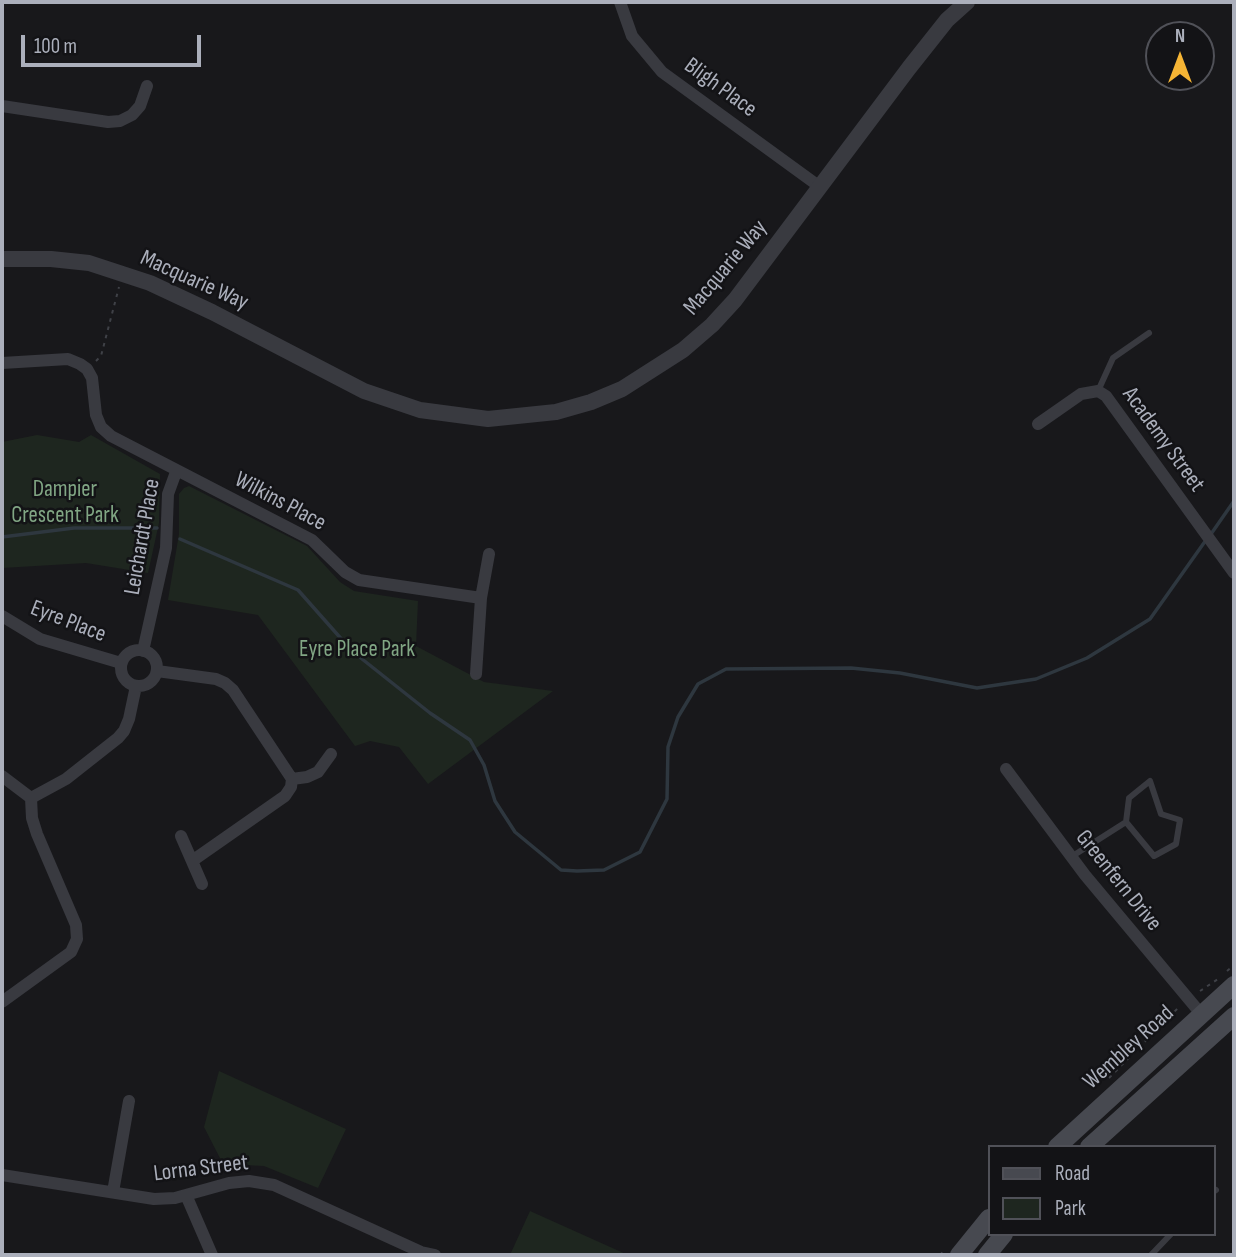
<!DOCTYPE html>
<style>
body{margin:0}
#map{position:relative;width:1236px;height:1257px;overflow:hidden;background:#18181b;font-family:"Sofia Sans Condensed",sans-serif}
canvas{display:block}
.frame{position:absolute;inset:0;border:4px solid #abafbb;pointer-events:none}
.legend{position:absolute;left:988px;top:1145px;width:228px;height:91px;box-sizing:border-box;background:#131316;border:2px solid #505158;margin:0;padding:9px 12px;list-style:none;font-size:21px;color:#abafbb}
.legend li{display:flex;align-items:center;gap:14px;height:35px}
.legend b{width:35px;border:2px solid #505158}
.north{position:absolute;left:1145px;top:21px;width:70px;height:70px;box-sizing:border-box;background:#131316;border:2px solid #505158;border-radius:50%;rotate:0deg;font-size:19px;font-weight:700;line-height:28px;text-align:center;color:#abafbb}
.north::after{content:'';display:block;margin:auto;width:24px;height:32px;background:#f6b535;clip-path:polygon(50% 0,100% 100%,50% 72%,0 100%)}
.scale{position:absolute;left:21px;top:35px;width:180px;height:32px;box-sizing:border-box;border:4px solid #abafbb;border-top:0;padding-left:9px;font-size:21px;line-height:24px;white-space:nowrap;color:#abafbb;-webkit-text-stroke:5px #131316;paint-order:stroke}
</style>
<div id="map">
<canvas width="1236" height="1257"></canvas>
<div class="frame"></div>
<ul class="legend">
<li><b style="height:9px;background:#474950"></b>Road</li>
<li><b style="height:19px;background:#1e261f"></b>Park</li>
</ul>
<div class="north">N</div>
<div class="scale">100 m</div>
</div>
<script>
const ctx = document.querySelector('canvas').getContext('2d');
ctx.lineJoin = 'round';
function fillPath(path, color) {
  ctx.fillStyle = color;
  ctx.fill(path, 'evenodd');
}
function shape(rows) {
  const path = new Path2D();
  for (const r of rows) {
    if (r.length === 3) {
      path.moveTo(r[0] + r[2], r[1]);
      path.arc(r[0], r[1], r[2], 0, 2 * Math.PI);
      continue;
    }
    path.moveTo(r[0], r[1]);
    for (let i = 2; i < r.length; i += 2) path.lineTo(r[i], r[i + 1]);
  }
  return path;
}
function trace(path, color, width, dash) {
  ctx.strokeStyle = color;
  ctx.lineWidth = width;
  ctx.lineCap = dash ? 'butt' : 'round';
  ctx.setLineDash(dash || []);
  ctx.stroke(path);
}
function drawText(font, color, halo, rows, align = 'center') {
  ctx.font = font + ' "Sofia Sans Condensed",sans-serif';
  ctx.lineWidth = 5;
  ctx.setLineDash([]);
  ctx.textBaseline = 'middle';
  ctx.strokeStyle = halo;
  ctx.fillStyle = color;
  for (const [text, x, y, turn = 0] of rows) {
    ctx.save();
    ctx.translate(x, y);
    ctx.rotate((+turn || 0) * Math.PI / 180);
    ctx.textAlign = isNaN(turn) ? turn : align;
    if (halo) ctx.strokeText(text, 0, 0);
    ctx.fillText(text, 0, 0);
    ctx.restore();
  }
}
const green = shape([
 [37,435,79,442,91,435,160,474,159,523,148,573,86,563,2,568,2,442],
 [189,486,307,546,340,582,354,591,418,601,416,646,484,682,553,691,428,784,399,747,370,741,355,746,258,615,168,600,179,534,179,494,184,488],
 [219,1071,346,1129,318,1188,264,1166,223,1164,204,1127],
 [530,1211,628,1255,510,1255]
]);
const stream = shape([
 [1211,534,1234,501],
 [2,537,74,528,157,528],
 [180,539,298,590,352,651,430,713,470,740,484,765,495,801,515,832,561,870,577,871,604,870,640,852,667,799,668,747,678,717,698,684,726,669,851,668,900,673,977,688,1036,679,1087,658,1150,619,1206,540]
]);
const path = shape([
 [96,361,101,356,119,287],
 [1227,971,1234,965],
 [1200,991,1218,979],
 [1109,1078,1179,1007],
 [940,1255,945,1250]
]);
const service = shape([
 [1098,391,1113,358,1149,333],
 [1071,857,1126,822,1129,798,1150,781,1161,814,1180,820,1176,844,1154,856,1126,822],
 [1213,1192,1216,1190],
 [1151,1255,1171,1234]
]);
const minor = shape([
 [620,2,632,36,662,72,820,187],
 [2,106,108,122,120,121,132,115,140,106,147,86],
 [2,363,68,359,80,364,87,369,92,378,96,415,101,427,111,436,312,540,345,572,359,580,481,598],
 [1038,424,1081,394,1098,391,1106,396,1234,573],
 [2,616,40,639,121,663],
 [139,668,18],
 [143,651,166,548,168,494,176,472],
 [157,671,216,679,225,683,233,690,292,779,291,787,285,796,192,861],
 [476,674,481,598,489,554],
 [1006,769,1085,875,1202,1015],
 [2,776,31,798,32,818,37,834,76,925,77,939,71,952,2,1002],
 [292,779,307,777,318,772,331,754],
 [31,798,66,779,118,738,124,731,129,719,136,686],
 [181,836,202,884],
 [2,1175,154,1199,175,1198,229,1183,249,1181,274,1185,421,1252,435,1255],
 [113,1192,129,1101],
 [186,1195,212,1255]
]);
const tertiary = shape([
 [2,259,51,259,89,263,150,283,212,312,364,391,420,410,488,419,556,412,591,402,622,389,683,350,712,325,735,300,909,68,947,20,967,2]
]);
const secondary = shape([
 [1057,1147,1234,985],
 [1089,1147,1234,1016],
 [959,1255,989,1218],
 [987,1255,1004,1234]
]);
const streetNames = [
 ["Bligh Place",720,88,36],
 ["Macquarie Way",726,268,-50],
 ["Macquarie Way",194,281,24],
 ["Academy Street",1163,440,54],
 ["Wilkins Place",280,502,28],
 ["Leichardt Place",143,537,-80],
 ["Eyre Place",68,622,21],
 ["Greenfern Drive",1118,881,51],
 ["Wembley Road",1129,1048,-42],
 ["Lorna Street",201,1169,-7]
];
const parkNames = [
 ["Dampier",65,490],
 ["Crescent Park",65,516],
 ["Eyre Place Park",357,650]
];
fillPath(green, '#1e261f');
trace(stream, '#2e373f', 3.5);
trace(path, '#3f4147', 2, [3.5, 5]);
trace(service, '#393a40', 6);
trace(minor, '#393a40', 12);
trace(tertiary, '#393a40', 16);
trace(secondary, '#474950', 18);
drawText('23px', '#abafbb', '#131316', streetNames);
drawText('23px', '#81a684', '#131316', parkNames);
</script>
